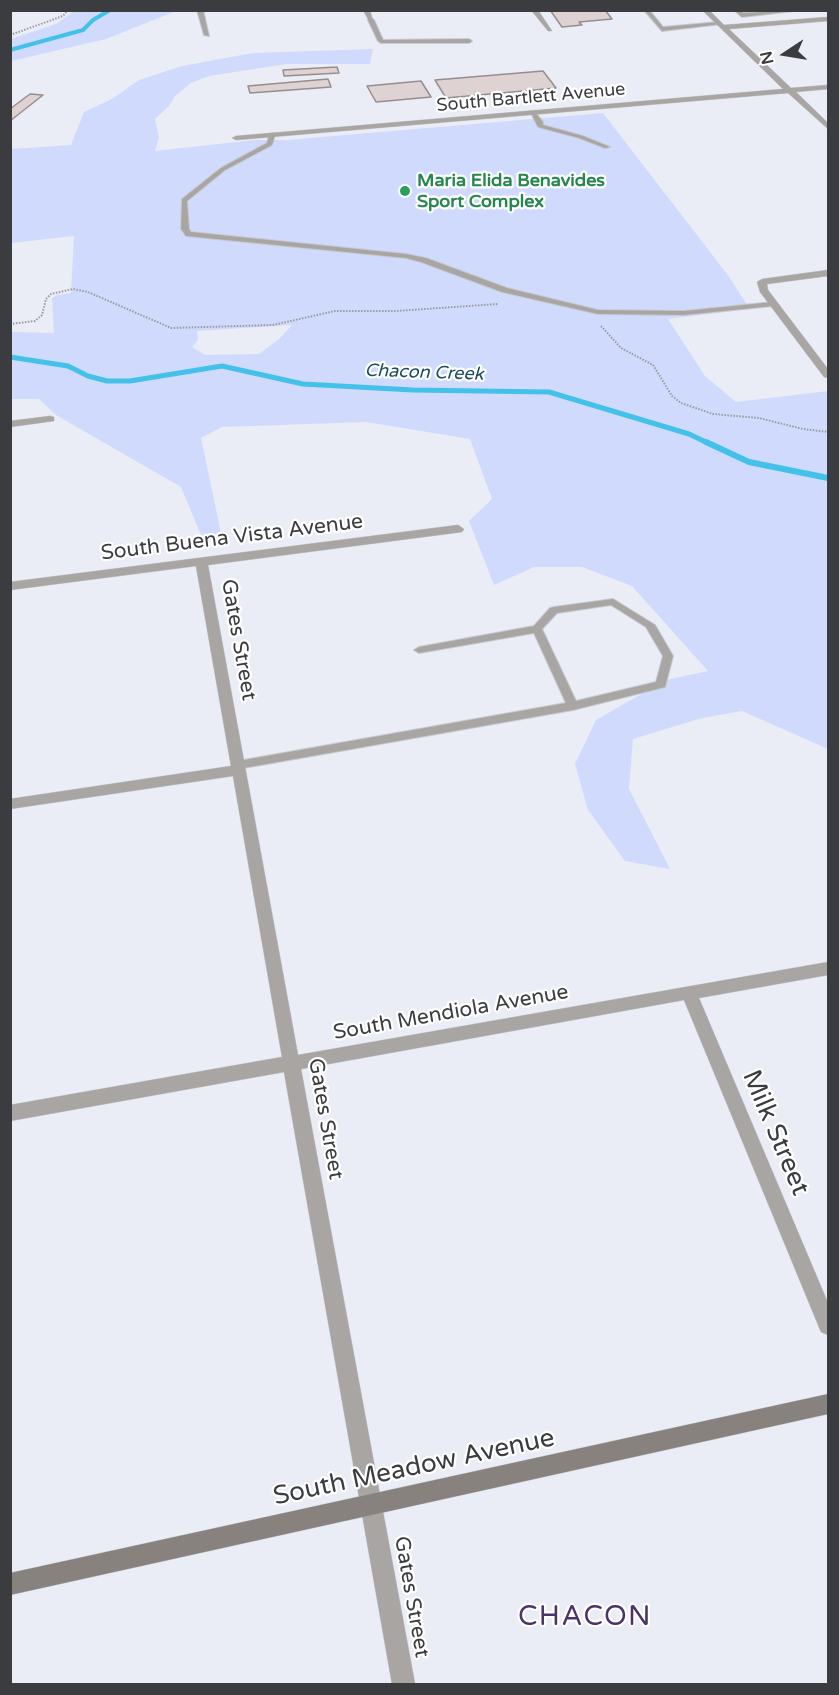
<!DOCTYPE html>
<style>
body{margin:0}
#map{position:relative;width:839px;height:1695px;overflow:hidden;background:#eaedf6;font-family:"Varela Round",sans-serif}
canvas{display:block}
.frame{position:absolute;inset:0;border:12px solid #3b3c3f;pointer-events:none}
.north{position:absolute;left:755px;top:24px;width:60px;height:60px;-webkit-text-stroke:4px #fff;paint-order:stroke;rotate:258deg;font-size:16px;font-weight:700;line-height:24px;text-align:center;color:#3b3c3f}
.north::after{content:'';display:block;margin:auto;width:21px;height:27px;background:#3b3c3f;clip-path:polygon(50% 0,100% 100%,50% 72%,0 100%)}
</style>
<div id="map">
<canvas width="839" height="1695"></canvas>
<div class="frame"></div>
<div class="north">N</div>
</div>
<script>
const ctx = document.querySelector('canvas').getContext('2d');
ctx.lineJoin = 'round';
function fillPath(path, color) {
  ctx.fillStyle = color;
  ctx.fill(path, 'evenodd');
}
function shape(rows) {
  const path = new Path2D();
  for (const r of rows) {
    path.moveTo(r[0], r[1]);
    for (let i = 2; i < r.length; i += 2) path.lineTo(r[i], r[i + 1]);
  }
  return path;
}
function trace(path, color, width, dash) {
  ctx.strokeStyle = color;
  ctx.lineWidth = width;
  ctx.lineCap = dash ? 'butt' : 'round';
  ctx.setLineDash(dash || []);
  ctx.stroke(path);
}
function drawText(font, color, halo, rows, align = 'center') {
  ctx.font = font + ' "Varela Round",sans-serif';
  ctx.lineWidth = 4.5;
  ctx.setLineDash([]);
  ctx.textBaseline = 'middle';
  ctx.strokeStyle = halo;
  ctx.fillStyle = color;
  for (const [text, x, y, turn = 0] of rows) {
    ctx.save();
    ctx.translate(x, y);
    ctx.rotate((+turn || 0) * Math.PI / 180);
    ctx.textAlign = isNaN(turn) ? turn : align;
    if (halo) ctx.strokeText(text, 0, 0);
    ctx.fillText(text, 0, 0);
    ctx.restore();
  }
}
const green = shape([
 [74,11,74,10,176,11,106,39,11,61,11,39,56,24],
 [373,49,370,64,287,64,209,76,191,83,175,96,169,106,155,119,159,138,155,151,255,140,287,140,603,113,727,274,750,309,668,319,705,376,736,402,828,391,828,749,742,711,702,718,633,739,629,789,670,869,625,861,588,810,575,764,596,720,666,680,708,671,632,586,582,567,534,567,494,585,469,521,492,499,470,439,366,422,222,427,201,438,224,547,201,535,181,487,56,415,39,399,11,399,11,332,54,333,52,298,57,295,71,293,74,236,11,243,11,149,71,145,84,112,112,99,139,80,182,66,253,53],
 [292,325,279,339,259,354,205,355,192,347,198,340,197,331]
]);
const streamFar2 = shape([
 [10,50,83,30,93,20,110,10]
]);
const streamFar1 = shape([
 [10,357,68,366,88,376,107,381,130,381,222,366,303,384,413,390,549,392,689,434,710,444]
]);
const stream = shape([
 [706,442,749,462,828,478]
]);
const building = shape([
 [550,10,605,10,612,19,579,22,582,25,562,27,550,10],
 [337,67,339,73,284,76,283,70,337,67],
 [543,71,556,88,446,98,435,80,543,71],
 [328,79,331,87,250,93,248,86,328,79],
 [421,81,431,97,376,102,367,86,421,81],
 [30,94,43,95,10,121,10,109,30,94]
]);
const path = shape([
 [10,35,63,16,68,10],
 [10,324,35,321,42,315,46,299,51,294,73,289,88,292,171,328,273,325,335,311,396,311,498,304],
 [601,326,621,348,653,365,672,396,681,403,713,414,759,418,803,429,828,432]
]);
const lane = shape([
 [197,10,203,10,209,36,204,35,197,10],
 [644,10,649,10,663,27,719,22,722,24,662,31,644,10],
 [734,10,740,10,743,13,803,10,742,17,734,10],
 [371,18,374,20,383,40,469,39,472,41,469,43,381,43,378,41,368,20,371,18],
 [534,111,543,122,543,125,583,136,610,147,605,148,579,138,538,127,531,113,534,111],
 [272,133,275,135,272,145,225,170,187,201,189,229,191,232,406,254,426,258,507,288,598,310,684,311,773,302,777,304,773,306,684,315,598,314,502,292,421,262,406,258,186,236,181,229,182,199,221,168,267,143,269,135,272,133],
 [613,599,655,625,673,656,665,687,573,710,238,769,232,765,238,761,566,703,534,633,419,653,414,650,419,647,534,626,550,608,554,607,613,599],
 [611,605,646,627,663,656,656,682,576,701,542,629,557,613,611,605]
]);
const street = shape([
 [363,10,370,10,373,21,369,21,363,10],
 [531,10,538,10,552,31,548,31,531,10],
 [702,10,709,10,724,25,828,17,828,21,729,29,791,88,828,85,828,89,796,92,828,123,828,129,788,93,236,140,232,138,236,136,783,89,702,10],
 [828,270,828,276,767,284,768,290,828,369,828,378,824,377,760,292,757,282,762,279,828,270],
 [50,416,54,417,54,421,10,427,10,421,50,416],
 [458,525,464,529,462,532,208,565,298,1055,828,962,828,975,699,998,828,1303,828,1335,821,1332,684,1000,301,1069,415,1684,392,1684,284,1072,10,1121,10,1105,282,1057,233,776,10,809,10,799,231,766,196,566,10,590,10,582,458,525]
]);
const secondary = shape([
 [828,1394,828,1414,10,1595,10,1573,828,1394]
]);
const markers = [
 [405,191,6,"#2e9e5b"]
];
const farStreetnames = [
 ["South Bartlett Avenue",531,98,-5]
];
const farLeisurenames = [
 ["Maria Elida Benavides",417,181],
 ["Sport Complex",417,202]
];
const farWaternames = [
 ["Chacon Creek",424,373,2]
];
const streetNames = [
 ["South Buena Vista Avenue",232,538,-7],
 ["Gates Street",238,640,80],
 ["South Mendiola Avenue",451,1013,-10],
 ["Gates Street",325,1119,80],
 ["Gates Street",411,1597,80]
];
const nearStreetnames = [
 ["Milk Street",775,1133,67],
 ["South Meadow Avenue",414,1468,-12]
];
const nearQuarternames = [
 ["CHACON",585,1618]
];
fillPath(green, '#d0dafd');
trace(streamFar2, '#43c1e9', 4);
trace(streamFar1, '#43c1e9', 5);
trace(stream, '#43c1e9', 6);
fillPath(building, '#ded3d2');
trace(building, '#978d8c', 1.5);
trace(lane, '#c7cad1', 2);
trace(street, '#c7cad1', 1);
trace(secondary, '#c7cad1', 1);
trace(path, '#989aa0', 2, [1.5, 1.5]);
fillPath(lane, '#a8a5a2');
fillPath(street, '#a8a5a2');
fillPath(secondary, '#87827e');
for (const [x, y, r, color] of markers) {
  const dot = new Path2D();
  dot.arc(x, y, r, 0, 2 * Math.PI);
  ctx.fillStyle = color;
  ctx.fill(dot);
  trace(dot, '#fff', 2);
}
drawText('18px', '#3b3c3f', '#fff', farStreetnames);
drawText('bold 18px', '#27864d', '#fff', farLeisurenames, 'left');
drawText('italic 18px', '#184c5d', '#fff', farWaternames);
drawText('21px', '#3b3c3f', '#fff', streetNames);
drawText('26px', '#3b3c3f', '#fff', nearStreetnames);
ctx.letterSpacing = '1.5px';
drawText('28px', '#49326e', '#fff', nearQuarternames);
ctx.letterSpacing = '0px';
</script>
